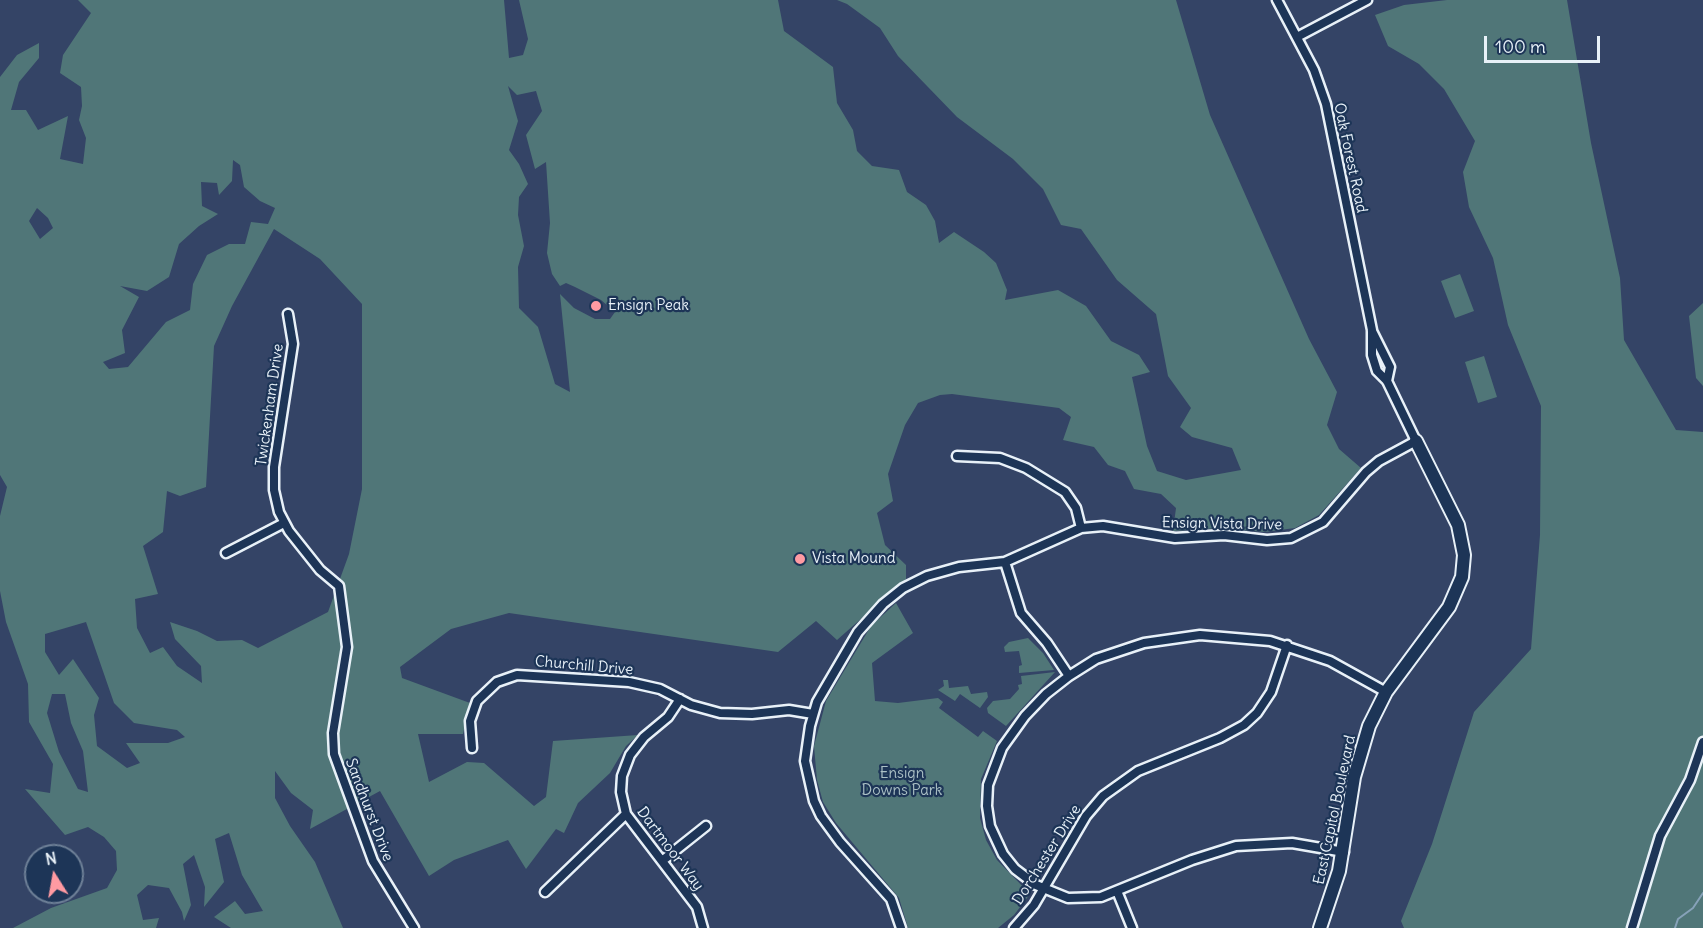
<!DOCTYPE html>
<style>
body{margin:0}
#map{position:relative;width:1703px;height:928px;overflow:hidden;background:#344466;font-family:Delius,sans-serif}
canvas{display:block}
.north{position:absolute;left:24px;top:844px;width:60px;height:60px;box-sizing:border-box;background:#1d3557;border:2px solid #6e8097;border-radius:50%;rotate:349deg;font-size:16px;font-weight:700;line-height:24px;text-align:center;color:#e8f1f8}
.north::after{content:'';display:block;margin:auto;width:21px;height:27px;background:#ff9aa2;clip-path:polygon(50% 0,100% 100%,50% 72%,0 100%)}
.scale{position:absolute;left:1484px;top:36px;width:116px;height:27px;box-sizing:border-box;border:3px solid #e8f1f8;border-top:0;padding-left:8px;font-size:18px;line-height:21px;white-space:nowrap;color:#e8f1f8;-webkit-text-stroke:4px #1d3557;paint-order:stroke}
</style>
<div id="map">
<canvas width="1703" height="928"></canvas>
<div class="north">N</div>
<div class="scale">100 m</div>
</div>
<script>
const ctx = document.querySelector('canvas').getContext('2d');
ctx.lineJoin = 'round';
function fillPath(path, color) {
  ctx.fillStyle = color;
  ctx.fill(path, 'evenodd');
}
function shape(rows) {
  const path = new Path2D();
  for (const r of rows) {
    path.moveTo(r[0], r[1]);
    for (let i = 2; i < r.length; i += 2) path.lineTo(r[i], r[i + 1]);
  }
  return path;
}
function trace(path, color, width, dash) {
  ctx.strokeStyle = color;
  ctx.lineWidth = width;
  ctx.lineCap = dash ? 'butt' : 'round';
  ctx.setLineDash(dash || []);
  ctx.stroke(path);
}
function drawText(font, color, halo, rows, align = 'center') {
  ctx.font = font + ' Delius,sans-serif';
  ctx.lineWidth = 4.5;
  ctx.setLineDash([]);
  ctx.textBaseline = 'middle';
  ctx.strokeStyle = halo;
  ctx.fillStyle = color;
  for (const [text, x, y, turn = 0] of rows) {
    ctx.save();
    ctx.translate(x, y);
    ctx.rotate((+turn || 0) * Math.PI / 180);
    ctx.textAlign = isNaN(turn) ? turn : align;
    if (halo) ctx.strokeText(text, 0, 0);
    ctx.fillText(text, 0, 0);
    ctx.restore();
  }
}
const green = shape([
 [78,0,504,0,509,58,523,55,528,39,519,0,778,0,784,31,833,67,837,103,853,130,857,151,872,166,899,170,907,192,926,205,935,221,939,243,954,232,984,252,996,263,1007,290,1005,300,1058,290,1086,306,1111,341,1139,355,1150,372,1132,377,1147,446,1157,471,1186,480,1241,470,1232,448,1192,437,1180,427,1191,408,1168,376,1156,314,1117,280,1081,229,1061,225,1043,189,1013,159,957,117,898,56,880,28,847,4,837,0,1176,0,1210,115,1309,339,1337,392,1327,425,1339,449,1361,468,1319,515,1295,528,1265,532,1219,528,1173,531,1176,508,1161,494,1134,489,1125,471,1108,465,1094,447,1063,440,1071,417,1059,408,952,394,940,395,918,403,905,425,888,474,893,501,877,513,885,545,906,565,906,579,837,640,816,621,778,652,509,613,451,629,400,667,402,678,470,703,463,734,418,734,429,782,467,762,484,763,534,806,546,797,553,741,638,735,626,746,610,773,578,803,564,833,556,829,526,869,508,840,454,860,429,876,380,791,310,829,313,810,291,793,275,771,275,798,290,826,315,862,343,928,231,928,214,917,235,901,245,914,263,911,242,875,229,833,215,839,224,882,204,907,205,887,194,855,183,864,191,905,184,921,182,912,169,888,148,885,137,895,143,920,159,918,156,928,13,928,51,908,107,888,117,870,116,851,104,837,88,827,65,835,25,789,50,793,53,764,29,722,28,684,6,622,0,591,0,516,7,487,0,475,0,77,17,55,39,43,39,58,19,82,11,110,26,110,38,130,68,116,60,159,83,164,86,138,79,120,82,106,81,87,60,73,63,55,91,13],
 [508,86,517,95,536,91,542,111,526,135,535,169,546,162,550,223,547,253,552,274,560,286,566,283,575,287,601,300,615,312,610,319,595,319,574,308,560,294,570,392,555,384,538,327,519,308,518,267,524,246,518,215,519,197,528,184,519,164,509,150,518,121],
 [233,160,240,165,244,187,260,201,275,208,268,224,251,222,245,244,229,244,207,255,193,284,190,310,166,322,128,367,109,369,103,362,125,353,122,330,139,297,120,286,147,291,169,277,179,244,199,226,218,214,202,206,201,182,217,183,219,195,232,181],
 [37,208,48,218,53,228,40,239,29,221],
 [274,229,320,259,362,304,362,489,349,554,328,612,258,648,242,640,217,641,197,631,170,622,175,639,201,666,202,683,177,666,163,647,150,653,137,628,135,599,158,594,143,546,163,532,167,491,180,496,206,487,214,346,232,306],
 [86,622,114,703,134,723,177,730,185,737,168,743,126,743,140,763,127,768,97,746,94,715,99,698,73,659,59,675,45,652,45,634],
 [52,694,65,694,71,723,83,751,88,792,78,789,59,752,47,713],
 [1447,0,1567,0,1591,143,1620,278,1624,340,1676,430,1703,432,1703,928,1404,928,1401,921,1432,844,1474,712,1531,649,1540,535,1541,406,1508,325,1493,258,1469,207,1463,172,1475,141,1444,89,1419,64,1388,46,1375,15,1404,5],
 [1460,274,1474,311,1455,318,1441,281],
 [1703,303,1703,386,1696,378,1689,316],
 [1484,356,1497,397,1478,403,1465,362],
 [896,603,913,633,872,663,875,701,898,703,938,698,943,702,939,708,978,737,983,731,997,741,981,779,980,818,986,840,997,860,1030,894,1014,915,998,928,908,928,899,898,836,823,823,802,817,780,814,746,826,701,871,626],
 [1028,638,1043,653,1054,670,1019,673,1019,666,1022,665,1019,651,1005,652,1004,647,1009,642],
 [1055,672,1006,726,988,713,987,708,993,701,1010,699,1019,689,1018,685,1022,684,1021,676],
 [943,680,948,680,949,688,968,686,971,694,987,692,988,697,980,708,960,694,955,701,938,690,944,686]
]);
const stream = shape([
 [1675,928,1678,919,1693,908,1703,893]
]);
const street = shape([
 [1297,37,1367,0],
 [288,314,293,344,274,467,274,490,279,512,289,531,320,570,339,586,347,647,333,733,334,754,373,861,414,928],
 [1372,331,1390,367,1387,381],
 [957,456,1000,458,1026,468,1065,492,1076,508,1081,528],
 [226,553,284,523],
 [1005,562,1021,613,1047,643,1069,676],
 [680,699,668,717,644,737,630,755,622,776,621,792,626,814,697,907,703,928],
 [472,748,470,721,477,701,497,682,517,675,629,682,660,689,691,705,720,713,752,714,789,710,813,714],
 [1344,852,1292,843,1236,846,1192,860,1101,897,1068,898,1036,885,1015,869,1003,854,990,826,987,806,988,785,1002,748,1025,716,1046,694,1069,676,1096,659,1144,643,1200,635,1270,641,1330,661,1386,692],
 [662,861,706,826],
 [1117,891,1132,928],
 [545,892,626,814],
 [901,928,891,899,840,842,821,816,814,801,805,761,810,726,817,702,858,632,883,604,903,588,927,576,959,567,1005,562,1081,528,1103,526,1175,538,1224,535,1267,540,1291,538,1323,522,1366,472,1379,461,1416,441,1387,381,1377,371,1372,355,1372,330,1326,104,1314,70,1277,0],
 [1014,928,1034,905,1086,816,1103,796,1138,771,1220,738,1244,725,1257,713,1271,692,1287,645],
 [1632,928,1660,836,1690,780,1703,742]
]);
const secondary = shape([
 [1320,928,1339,871,1354,777,1369,726,1386,692,1449,607,1462,577,1464,555,1458,525,1416,441]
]);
const markers = [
 [596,306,6,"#ff9aa2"],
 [800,559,6,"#ff9aa2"]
];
const streetNames = [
 ["Oak Forest Road",1350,158,78],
 ["Twickenham Drive",270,405,-82],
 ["Ensign Vista Drive",1222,524,1],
 ["Churchill Drive",584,666,5],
 ["Sandhurst Drive",369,810,69],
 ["East Capitol Boulevard",1335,810,-78],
 ["Dartmoor Way",670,849,53],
 ["Dorchester Drive",1047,855,-58]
];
const poiNames = [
 ["Ensign Peak",608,306],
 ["Vista Mound",812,559]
];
const parkNames = [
 ["Ensign",902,774],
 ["Downs Park",902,791]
];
fillPath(green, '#507678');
trace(stream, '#87a2b9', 2);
trace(street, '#e8f1f8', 13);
trace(secondary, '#e8f1f8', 16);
trace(street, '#1d3557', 8);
trace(secondary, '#1d3557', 12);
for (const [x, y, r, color] of markers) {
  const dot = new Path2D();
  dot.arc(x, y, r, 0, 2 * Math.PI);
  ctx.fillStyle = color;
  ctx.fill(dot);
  trace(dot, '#1d3557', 2);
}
drawText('15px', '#e8f1f8', '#1d3557', streetNames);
drawText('15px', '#e8f1f8', '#1d3557', poiNames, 'left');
drawText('15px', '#abc0c5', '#1d3557', parkNames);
</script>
